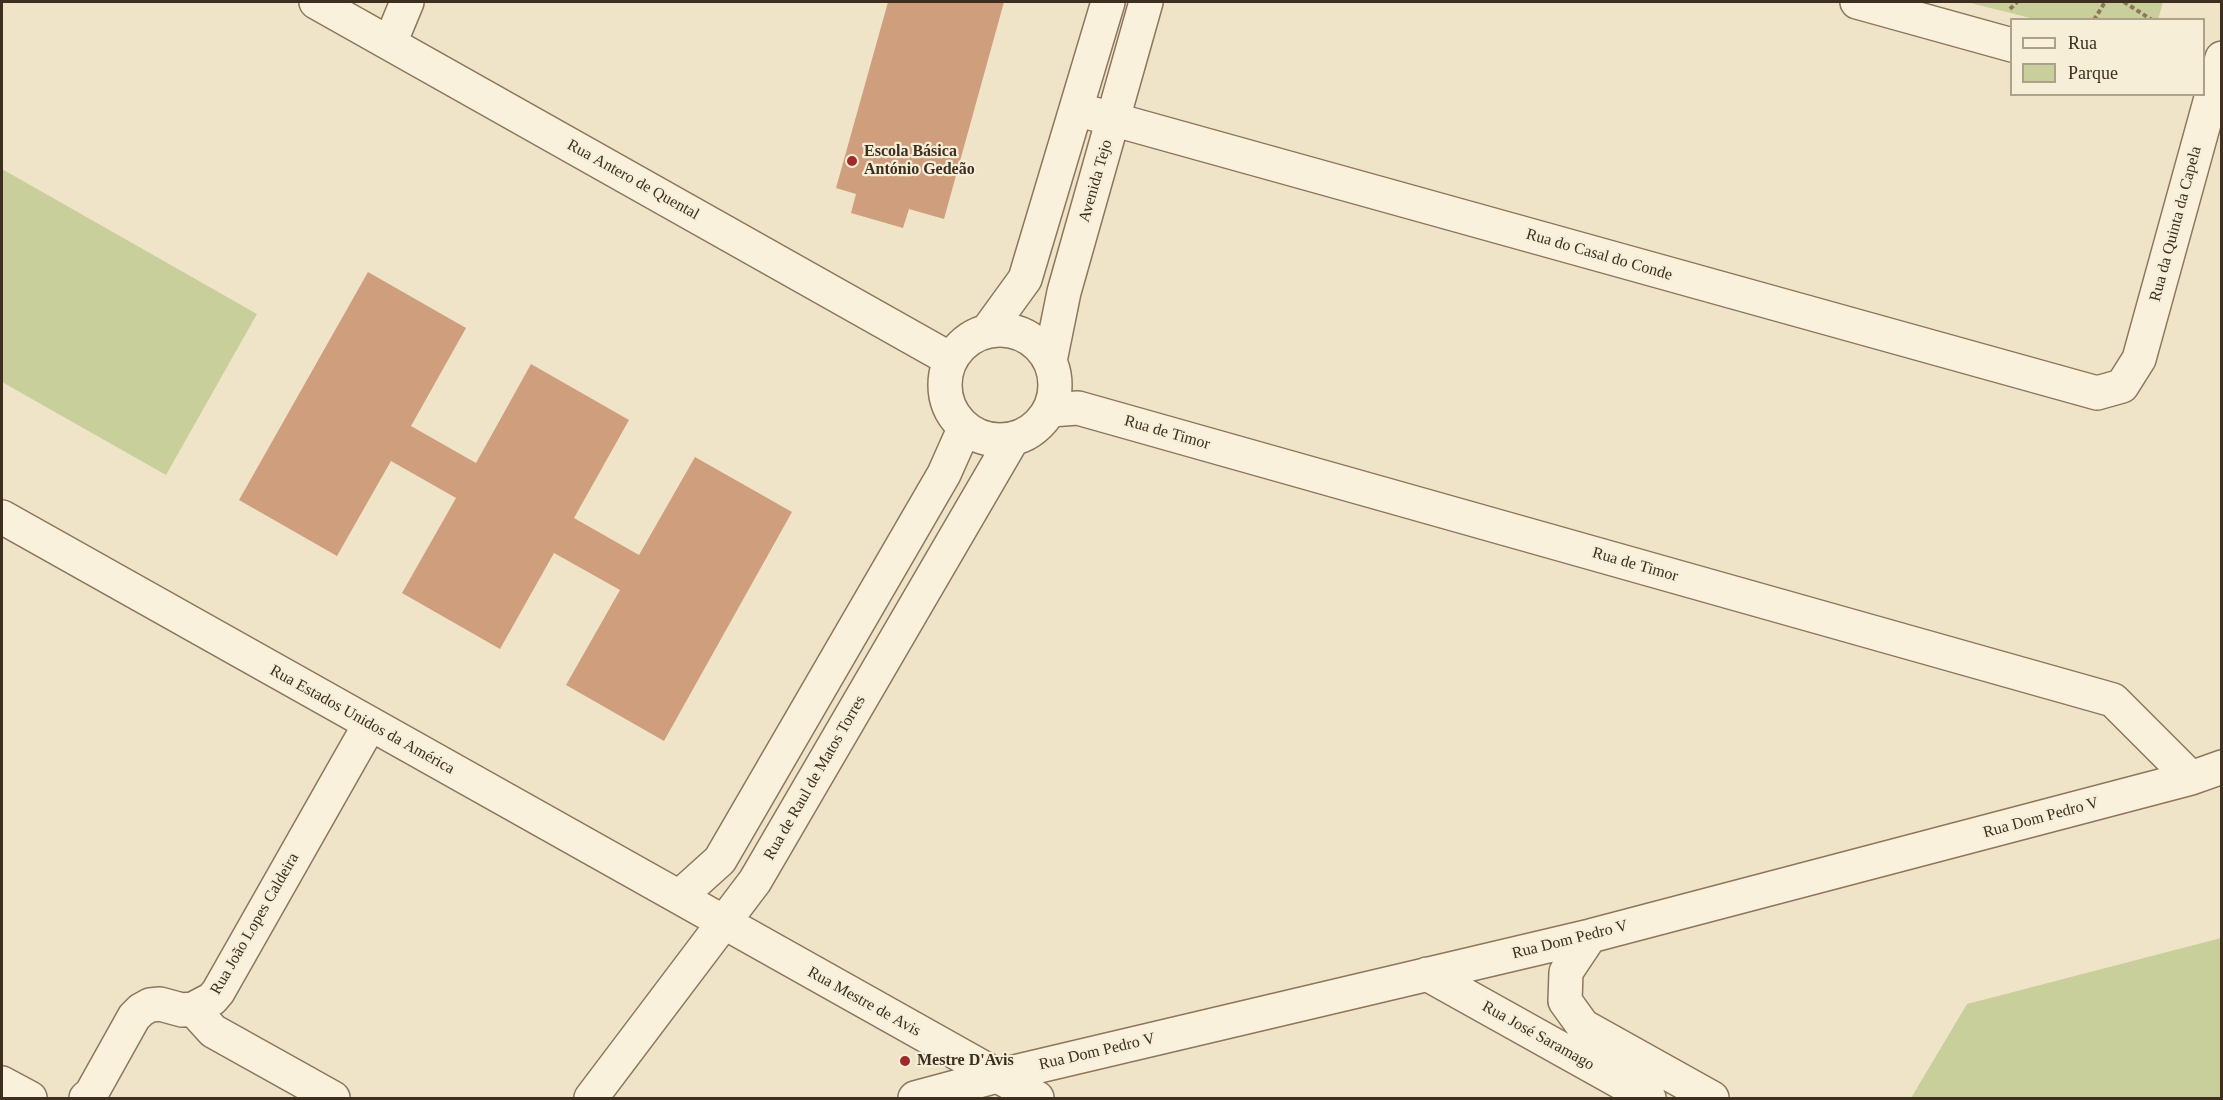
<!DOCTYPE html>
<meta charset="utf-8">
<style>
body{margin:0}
#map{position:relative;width:2223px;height:1100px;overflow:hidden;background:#f0e4c8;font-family:Georgia,serif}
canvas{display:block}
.frame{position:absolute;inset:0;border:3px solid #3d2e20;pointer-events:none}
.legend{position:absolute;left:2010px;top:18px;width:195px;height:78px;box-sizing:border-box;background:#f7eed8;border:2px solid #ada18e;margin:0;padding:8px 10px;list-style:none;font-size:18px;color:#3d2e20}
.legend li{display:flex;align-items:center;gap:12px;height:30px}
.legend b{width:30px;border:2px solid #ada18e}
</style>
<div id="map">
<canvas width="2223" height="1100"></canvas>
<div class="frame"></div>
<ul class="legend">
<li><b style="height:8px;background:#faf1dc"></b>Rua</li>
<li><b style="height:16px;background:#c9cf9b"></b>Parque</li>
</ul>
</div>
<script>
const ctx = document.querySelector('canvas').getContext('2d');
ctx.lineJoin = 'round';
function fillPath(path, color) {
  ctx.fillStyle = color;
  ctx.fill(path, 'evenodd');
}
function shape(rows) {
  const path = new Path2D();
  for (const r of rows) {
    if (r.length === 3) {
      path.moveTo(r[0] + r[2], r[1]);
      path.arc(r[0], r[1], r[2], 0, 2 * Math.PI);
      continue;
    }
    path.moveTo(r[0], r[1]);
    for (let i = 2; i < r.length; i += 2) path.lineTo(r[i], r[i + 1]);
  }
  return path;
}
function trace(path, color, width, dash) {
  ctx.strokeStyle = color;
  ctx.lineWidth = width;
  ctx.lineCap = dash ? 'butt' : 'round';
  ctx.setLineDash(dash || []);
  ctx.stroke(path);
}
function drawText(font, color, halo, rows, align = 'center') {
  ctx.font = font + ' Georgia,serif';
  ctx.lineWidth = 4.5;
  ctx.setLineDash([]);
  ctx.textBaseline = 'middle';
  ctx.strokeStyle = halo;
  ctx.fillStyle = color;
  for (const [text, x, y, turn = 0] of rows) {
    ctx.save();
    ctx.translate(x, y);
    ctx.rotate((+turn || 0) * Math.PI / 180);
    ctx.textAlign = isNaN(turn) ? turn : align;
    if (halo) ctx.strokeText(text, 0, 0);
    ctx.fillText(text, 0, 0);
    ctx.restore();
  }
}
const green = shape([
 [1967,2,2163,2,2158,20,2034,19],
 [2,169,257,314,166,475,2,382],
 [2221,938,2221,1098,1911,1098,1967,1004]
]);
const building = shape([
 [888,2,1004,2,944,219,909,209,903,228,851,213,856,194,836,188],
 [368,272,466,328,411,426,476,463,531,364,629,420,574,518,639,555,695,457,792,512,664,741,566,685,620,590,554,553,500,649,402,593,456,498,391,461,337,556,239,500]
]);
const path = shape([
 [2124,2,2152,20],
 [2010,9,2017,2],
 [2094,20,2105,2]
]);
const minor = shape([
 [316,2,950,359],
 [1857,2,2012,45],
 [390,43,407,2],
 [1076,109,2097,393,2122,386,2139,359,2222,58],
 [1000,385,55],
 [988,330,1025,279,1108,2],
 [1050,361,1064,292,1146,2],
 [1050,410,1078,408,2113,700,2191,778],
 [2,517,1037,1098],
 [679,897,720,860,944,474,964,429],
 [1590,936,1566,972,1565,1001,1583,1026,1712,1098],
 [1427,974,1649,1098],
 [193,1009,213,1031,333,1098],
 [2,1083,30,1098],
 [86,1098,91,1094,134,1017,141,1010,150,1005,160,1004,182,1010,193,1009,212,999,218,992,370,724],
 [591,1098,755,881,1012,440],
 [915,1098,997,1076,1590,936,2191,778,2222,767]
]);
const markers = [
 [852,161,6,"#9e2a2b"],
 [905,1061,6,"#9e2a2b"]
];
const poiNames = [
 ["Escola Básica",864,152],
 ["António Gedeão",864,170],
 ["Mestre D'Avis",917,1061]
];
const streetNames = [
 ["Rua Antero de Quental",633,180,29],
 ["Avenida Tejo",1096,181,-74],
 ["Rua da Quinta da Capela",2176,224,-75],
 ["Rua do Casal do Conde",1599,255,16],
 ["Rua de Timor",1167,433,16],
 ["Rua de Timor",1635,565,16],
 ["Rua Estados Unidos da América",362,720,29],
 ["Rua de Raul de Matos Torres",815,778,-60],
 ["Rua Dom Pedro V",2041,818,-15],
 ["Rua João Lopes Caldeira",255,924,-60],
 ["Rua Dom Pedro V",1570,940,-14],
 ["Rua Mestre de Avis",864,1002,29],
 ["Rua José Saramago",1538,1036,29],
 ["Rua Dom Pedro V",1097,1052,-13]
];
fillPath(green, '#c9cf9b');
fillPath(building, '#cf9f7d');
trace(minor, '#8d765c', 36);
trace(path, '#8d765c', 4, [4.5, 3]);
trace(minor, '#faf1dc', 33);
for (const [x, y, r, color] of markers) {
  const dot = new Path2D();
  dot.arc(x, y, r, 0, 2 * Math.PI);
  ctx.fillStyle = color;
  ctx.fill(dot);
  trace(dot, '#f7eed8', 2);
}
drawText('bold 16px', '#3d2e20', '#f7eed8', poiNames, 'left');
drawText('16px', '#3d2e20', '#f7eed8', streetNames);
</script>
